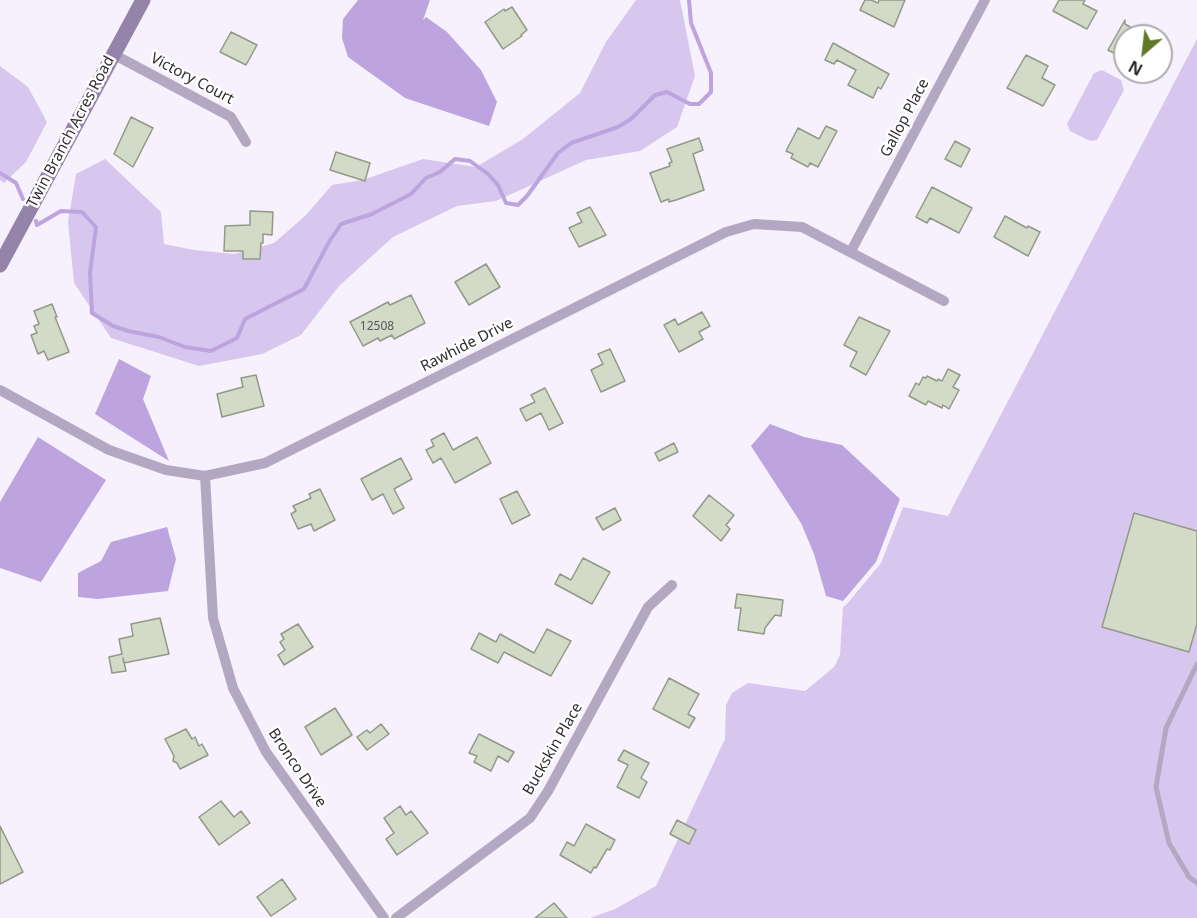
<!DOCTYPE html>
<style>
body{margin:0}
#map{position:relative;width:1197px;height:918px;overflow:hidden;background:#f6f1fd;font-family:"Noto Sans",sans-serif}
canvas{display:block}
.north{position:absolute;left:1113px;top:24px;width:60px;height:60px;box-sizing:border-box;background:#fff;border:2px solid #acabad;border-radius:50%;rotate:208deg;font-size:16px;font-weight:700;line-height:24px;text-align:center;color:#2f2c33}
.north::after{content:'';display:block;margin:auto;width:21px;height:27px;background:#617729;clip-path:polygon(50% 0,100% 100%,50% 72%,0 100%)}
</style>
<div id="map">
<canvas width="1197" height="918"></canvas>
<div class="north">N</div>
</div>
<script>
const ctx = document.querySelector('canvas').getContext('2d');
ctx.lineJoin = 'round';
function fillPath(path, color) {
  ctx.fillStyle = color;
  ctx.fill(path, 'evenodd');
}
function shape(rows) {
  const path = new Path2D();
  for (const r of rows) {
    path.moveTo(r[0], r[1]);
    for (let i = 2; i < r.length; i += 2) path.lineTo(r[i], r[i + 1]);
  }
  return path;
}
function trace(path, color, width, dash) {
  ctx.strokeStyle = color;
  ctx.lineWidth = width;
  ctx.lineCap = dash ? 'butt' : 'round';
  ctx.setLineDash(dash || []);
  ctx.stroke(path);
}
function drawText(font, color, halo, rows, align = 'center') {
  ctx.font = font + ' "Noto Sans",sans-serif';
  ctx.lineWidth = 5;
  ctx.setLineDash([]);
  ctx.textBaseline = 'middle';
  ctx.strokeStyle = halo;
  ctx.fillStyle = color;
  for (const [text, x, y, turn = 0] of rows) {
    ctx.save();
    ctx.translate(x, y);
    ctx.rotate((+turn || 0) * Math.PI / 180);
    ctx.textAlign = isNaN(turn) ? turn : align;
    if (halo) ctx.strokeText(text, 0, 0);
    ctx.fillText(text, 0, 0);
    ctx.restore();
  }
}
const green = shape([
 [636,0,680,0,695,76,677,127,640,151,586,160,496,201,457,206,393,237,339,286,301,335,262,354,199,366,111,338,74,283,68,222,76,174,105,159,161,212,164,244,194,250,235,254,274,243,305,216,332,185,363,180,423,159,476,167,523,139,580,93,606,42],
 [1197,39,1197,918,590,918,615,909,656,886,725,739,726,705,732,693,748,683,805,691,834,667,840,655,843,607,847,604,881,563,903,507,948,516],
 [0,66,28,87,47,122,26,162,4,183,0,180],
 [1102,70,1121,80,1124,90,1097,140,1090,141,1070,131,1067,124,1094,73]
]);
const water = shape([
 [358,0,430,0,423,20,426,17,447,32,481,70,497,102,489,126,405,98,348,57,342,38,343,19],
 [119,359,151,376,143,399,169,461,95,414],
 [770,424,804,437,842,445,900,499,876,562,843,601,826,596,814,554,801,523,751,446],
 [38,437,106,480,41,582,0,568,0,502],
 [167,527,176,559,168,591,98,599,78,597,78,573,101,561,111,542]
]);
const stream = shape([
 [0,173,16,183,23,199],
 [36,221,37,225,61,211,82,212,96,227,90,273,92,313,113,326,128,331,159,337,185,347,211,351,237,338,245,319,304,289,329,242,341,224,372,214,411,194,426,178,440,172,455,159,470,161,488,174,498,185,506,203,518,205,527,196,558,153,571,143,618,127,631,119,655,95,667,92,690,104,699,104,711,92,711,73,691,23,689,0]
]);
const building = shape([
 [865,0,871,0,878,3,879,0,905,0,894,27,860,10,865,0],
 [1059,0,1085,0,1083,4,1097,11,1087,29,1053,11,1059,0],
 [512,7,527,30,521,35,522,36,503,49,485,22,504,9,505,11,512,7],
 [1125,20,1125,24,1146,36,1125,36,1125,59,1108,50,1125,20],
 [231,32,257,45,246,65,220,52,231,32],
 [833,43,889,74,881,89,878,87,873,98,848,85,856,70,837,60,834,64,825,60,833,43],
 [1026,55,1048,66,1042,78,1055,85,1043,106,1007,88,1026,55],
 [131,117,153,128,133,167,114,154,131,117],
 [826,126,837,131,818,167,810,163,808,167,791,158,793,154,786,151,798,128,819,139,826,126],
 [699,138,703,150,693,154,704,190,676,200,669,202,669,199,661,202,650,173,670,166,669,163,672,162,667,149,699,138],
 [955,141,970,149,961,167,945,159,955,141],
 [336,152,370,163,365,181,330,170,336,152],
 [932,187,972,208,959,233,930,218,927,223,916,217,932,187],
 [590,207,606,235,579,247,569,228,582,222,577,213,590,207],
 [250,211,273,212,272,235,263,234,263,243,261,243,260,259,243,259,243,251,224,251,225,226,250,225,250,211],
 [1005,216,1027,228,1028,226,1040,232,1028,256,994,237,1005,216],
 [486,264,500,287,469,305,455,282,486,264],
 [411,295,425,323,394,339,392,335,380,341,378,338,363,346,350,322,388,302,390,305,411,295],
 [52,304,57,317,55,317,69,352,48,360,44,351,38,354,31,335,37,333,34,326,39,324,34,311,52,304],
 [702,312,710,326,699,332,703,339,679,352,664,325,675,319,678,325,702,312],
 [859,317,890,331,866,375,850,366,857,352,844,345,859,317],
 [610,349,625,381,601,392,591,370,603,364,598,354,610,349],
 [948,369,960,375,953,387,959,390,949,409,943,405,942,408,928,401,926,405,909,396,916,383,919,385,923,377,926,378,927,376,937,381,938,379,942,381,948,369],
 [256,375,264,406,222,417,217,394,243,387,241,378,256,375],
 [545,388,563,423,549,430,541,413,526,421,520,409,535,402,531,395,545,388],
 [444,433,453,450,477,437,491,463,455,483,441,458,433,463,426,450,434,446,431,440,444,433],
 [674,443,678,452,659,461,655,453,674,443],
 [401,458,412,479,394,489,404,508,393,514,383,494,372,500,361,479,401,458],
 [320,489,335,520,314,531,311,524,298,529,291,514,296,511,293,506,311,498,309,494,320,489],
 [517,491,530,515,512,524,500,499,517,491],
 [709,495,734,515,726,525,730,529,721,541,693,516,709,495],
 [615,508,621,520,603,530,596,518,615,508],
 [1134,513,1197,531,1197,624,1189,652,1102,627,1134,513],
 [583,558,610,572,592,604,555,584,560,574,571,580,583,558],
 [737,594,783,600,781,616,775,615,765,628,764,634,738,630,741,608,735,608,737,594],
 [160,618,169,654,124,663,123,658,126,671,112,673,109,657,122,654,119,639,133,636,131,624,160,618],
 [298,624,313,647,284,665,278,655,285,650,280,642,284,639,281,634,298,624],
 [547,629,571,641,551,676,504,652,498,663,471,649,479,633,496,642,500,634,534,653,547,629],
 [669,678,699,694,688,714,695,718,689,728,653,709,669,678],
 [335,708,352,735,321,755,305,727,335,708],
 [381,724,389,734,367,750,357,737,367,730,370,733,381,724],
 [186,729,192,739,195,737,199,746,202,744,208,755,180,769,177,763,173,761,174,756,165,739,186,729],
 [479,734,514,752,508,762,498,756,491,771,474,762,477,756,469,753,479,734],
 [624,750,649,763,641,778,647,782,639,798,617,787,628,765,618,760,624,750],
 [221,801,234,817,241,811,250,823,219,845,199,817,221,801],
 [400,806,406,815,411,811,428,833,397,855,386,839,394,833,384,818,400,806],
 [677,820,696,830,689,844,670,834,677,820],
 [586,824,615,840,610,850,607,849,596,868,594,867,591,873,560,855,567,842,574,846,586,824],
 [0,826,23,872,0,884,0,826],
 [282,879,296,899,271,916,257,897,282,879],
 [554,903,567,918,535,918,554,903]
]);
const lane = shape([
 [1197,664,1166,728,1156,787,1169,843,1189,877,1197,883]
]);
const street = shape([
 [113,54,231,117,246,142],
 [851,251,985,0],
 [0,390,109,450,166,470,205,476,265,463,726,232,754,224,802,227,944,301],
 [205,476,213,618,233,688,266,752,384,918],
 [396,918,530,818,548,791,648,607,672,585]
]);
const secondary = shape([
 [0,265,143,0]
]);
const numberNames = [
 ["12508",377,327]
];
const streetNames = [
 ["Victory Court",192,79,28],
 ["Gallop Place",905,118,-62],
 ["Twin Branch Acres Road",71,132,-62],
 ["Rawhide Drive",467,345,-27],
 ["Buckskin Place",553,749,-60],
 ["Bronco Drive",297,768,56]
];
fillPath(green, '#d7c7ee');
fillPath(water, '#bda4de');
trace(stream, '#bda4de', 4);
fillPath(building, '#d3dac7');
trace(building, '#929987', 1.5);
trace(lane, '#b3a8c2', 5);
trace(street, '#b3a8c2', 10);
trace(secondary, '#9484aa', 15);
drawText('12px', '#585858', null, numberNames);
drawText('15px', '#2f2c33', '#fff', streetNames);
</script>
